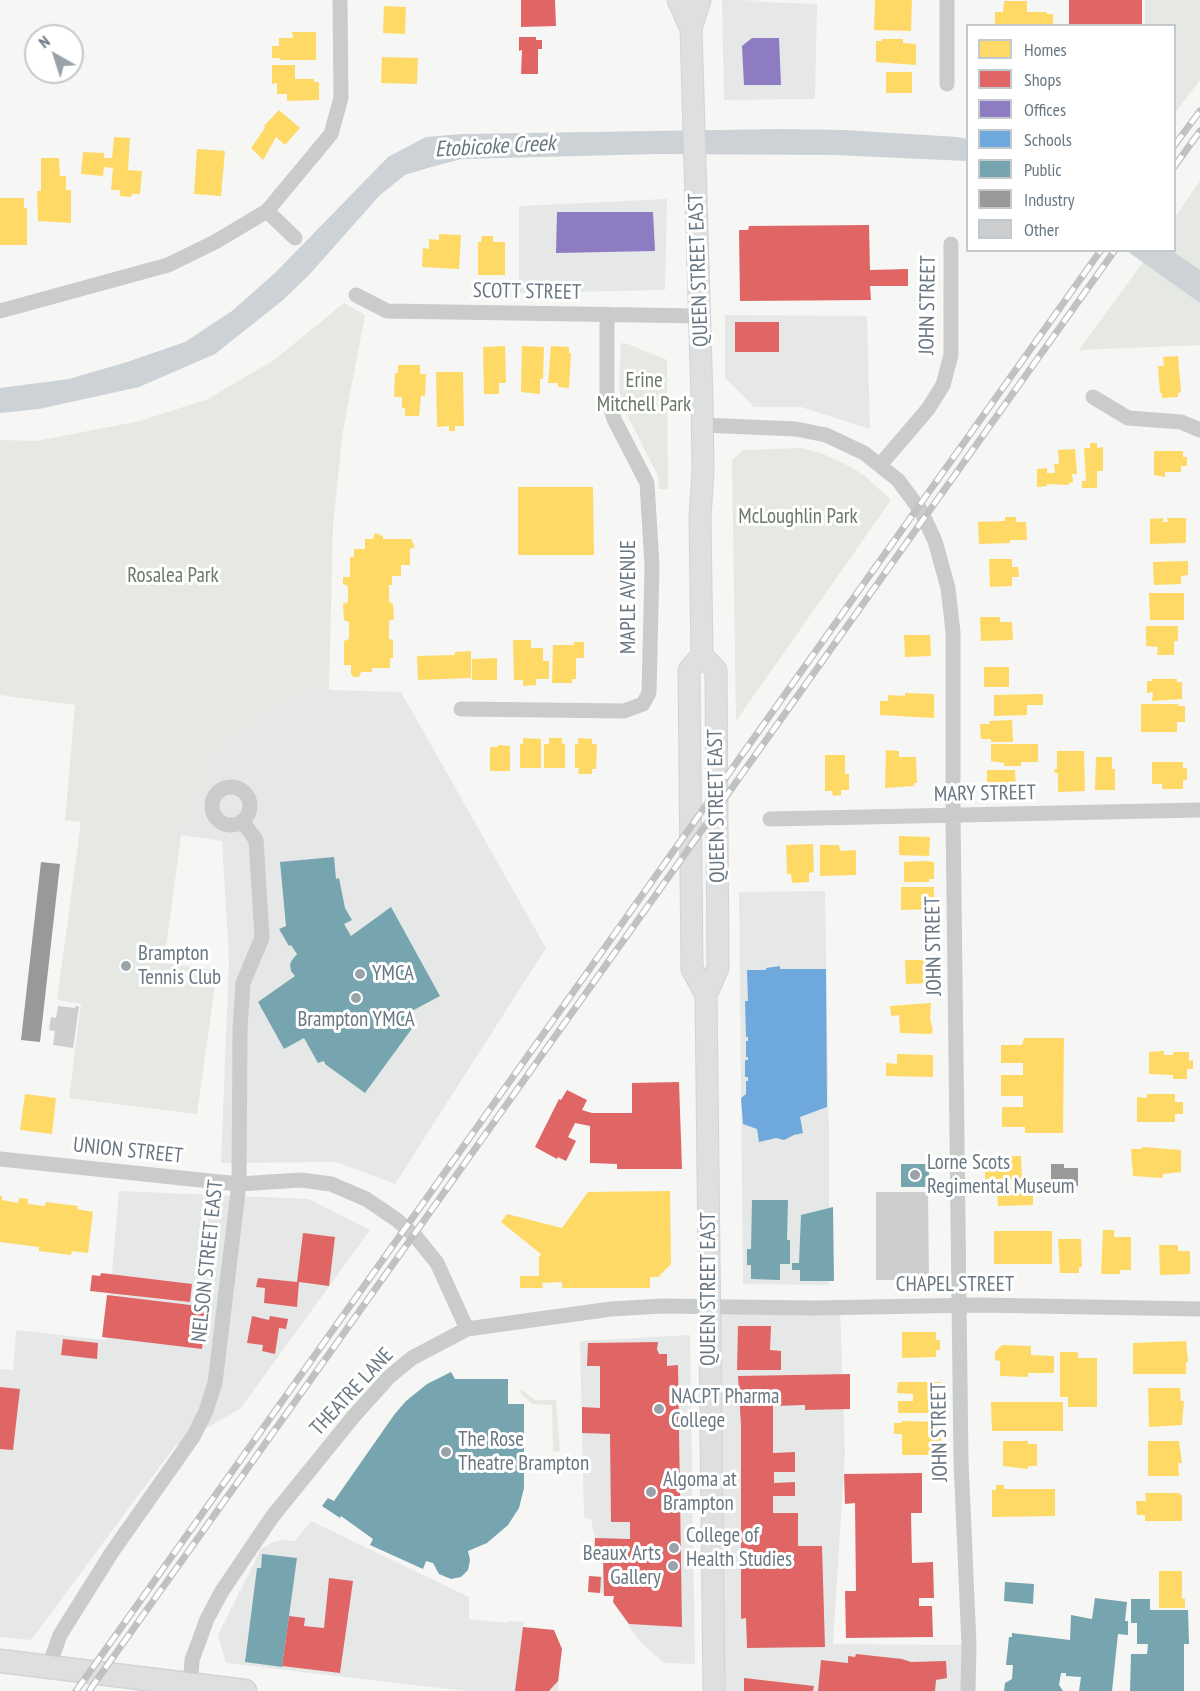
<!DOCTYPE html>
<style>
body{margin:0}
#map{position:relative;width:1200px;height:1691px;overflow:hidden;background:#f6f6f5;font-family:"PT Sans Narrow",sans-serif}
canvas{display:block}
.legend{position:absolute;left:966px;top:24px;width:210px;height:228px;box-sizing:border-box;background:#fff;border:2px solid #c3c9cd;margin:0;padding:8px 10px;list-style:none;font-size:18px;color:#697782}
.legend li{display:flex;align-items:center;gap:12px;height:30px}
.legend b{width:30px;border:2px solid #c3c9cd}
.north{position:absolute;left:24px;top:24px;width:60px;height:60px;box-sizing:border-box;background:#fff;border:2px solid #c3c9cd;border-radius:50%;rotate:321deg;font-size:16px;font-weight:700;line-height:24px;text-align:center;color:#697782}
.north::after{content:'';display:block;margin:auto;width:21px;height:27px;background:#9aa3aa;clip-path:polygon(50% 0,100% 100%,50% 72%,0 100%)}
</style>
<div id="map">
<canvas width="1200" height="1691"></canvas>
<ul class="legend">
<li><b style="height:16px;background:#ffd966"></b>Homes</li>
<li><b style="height:16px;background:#e06666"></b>Shops</li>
<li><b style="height:16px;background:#8e7cc3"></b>Offices</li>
<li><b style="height:16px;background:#6fa8dc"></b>Schools</li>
<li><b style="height:16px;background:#76a5af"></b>Public</li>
<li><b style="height:16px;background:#999"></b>Industry</li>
<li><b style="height:16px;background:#cdcecf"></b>Other</li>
</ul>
<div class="north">N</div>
</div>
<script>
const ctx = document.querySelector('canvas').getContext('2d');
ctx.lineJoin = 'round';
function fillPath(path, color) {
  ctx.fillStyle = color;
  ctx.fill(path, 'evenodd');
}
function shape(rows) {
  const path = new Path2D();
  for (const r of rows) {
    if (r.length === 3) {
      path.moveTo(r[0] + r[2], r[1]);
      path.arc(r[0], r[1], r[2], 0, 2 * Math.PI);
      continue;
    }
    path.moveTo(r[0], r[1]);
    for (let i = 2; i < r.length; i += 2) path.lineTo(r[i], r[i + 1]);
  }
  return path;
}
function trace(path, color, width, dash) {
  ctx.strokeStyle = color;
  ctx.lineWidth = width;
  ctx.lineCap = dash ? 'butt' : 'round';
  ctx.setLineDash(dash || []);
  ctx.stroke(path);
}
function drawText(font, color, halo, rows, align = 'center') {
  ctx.font = font + ' "PT Sans Narrow",sans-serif';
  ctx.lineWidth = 6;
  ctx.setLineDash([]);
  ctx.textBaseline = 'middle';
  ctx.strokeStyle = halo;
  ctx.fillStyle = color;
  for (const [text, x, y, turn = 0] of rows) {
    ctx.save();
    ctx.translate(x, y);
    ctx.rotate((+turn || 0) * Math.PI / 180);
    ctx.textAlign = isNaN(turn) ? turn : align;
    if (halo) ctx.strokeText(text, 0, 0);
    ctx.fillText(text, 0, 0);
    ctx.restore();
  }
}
const built = shape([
 [722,0,775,0,738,1,817,4,815,99,724,100],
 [667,199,665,290,519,293,519,206],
 [725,315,867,316,870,429,801,407,754,407,725,378],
 [329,690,401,692,546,948,395,1184,336,1162,221,1163,229,960,222,841,181,835,219,743,268,712,279,700,307,692],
 [825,891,829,1135,829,1285,743,1284,739,892],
 [119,1191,309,1199,370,1230,240,1409,175,1446,31,1640,0,1637,0,1369,13,1370,16,1330,106,1340],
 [709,1307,840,1307,845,1451,833,1644,969,1645,968,1691,714,1691],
 [690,1335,695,1664,664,1663,639,1641,613,1602,614,1596,604,1596,603,1593,588,1592,589,1576,603,1576,603,1558,594,1558,595,1538,591,1519,584,1518,580,1341],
 [311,1521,469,1597,469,1619,507,1623,508,1621,524,1622,523,1627,554,1630,562,1649,558,1691,465,1691,226,1663,218,1635,261,1549,273,1542,283,1540,295,1541]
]);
const green = shape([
 [1145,0,1200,0,1200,80,1175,113,1174,26,1145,25],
 [1200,181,1200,345,1079,350,1151,251,1174,250,1175,217],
 [344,303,365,315,343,431,333,524,329,690,307,692,279,700,268,712,219,743,181,835,164,963,217,970,197,1114,69,1098,81,1004,57,1000,81,822,65,820,75,705,0,695,0,440,36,441,140,421,208,399,274,360],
 [621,343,628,344,667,360,668,489,659,489,658,476,621,403,619,387],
 [801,448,823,454,851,467,865,476,891,500,736,721,732,460,744,450],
 [521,1389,535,1400,556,1400,560,1451,553,1452,552,1405,532,1404,521,1394]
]);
const water = shape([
 [781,129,844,130,958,137,967,139,967,161,834,155,656,154,462,159,431,167,405,175,380,195,309,275,283,300,215,354,139,387,39,409,0,413,0,388,69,379,127,362,185,342,232,311,276,272,388,157,426,137,462,134],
 [1127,251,1172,251,1200,270,1200,303]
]);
const homes = shape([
 [875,0,912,0,911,31,874,30],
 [1004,1,1027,1,1027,12,1047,12,1047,14,1053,14,1053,26,995,26,995,12,1003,12],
 [384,6,406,7,405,34,383,33],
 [292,32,316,32,316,60,280,60,280,58,272,58,272,46,279,46,279,38,293,38],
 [882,39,903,39,903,43,916,44,916,65,876,62,876,41,882,41],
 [382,57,418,58,417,84,381,83],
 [272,65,295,65,295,79,314,79,314,82,319,82,319,100,287,101,287,94,277,94,277,83,272,84],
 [886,72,912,72,912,93,886,93],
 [279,110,300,128,285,145,276,137,263,160,251,148,265,128,264,126],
 [114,137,130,138,128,170,142,171,140,194,132,194,131,197,120,196,120,190,111,190,113,168,104,167,103,176,81,174,83,152,104,153,104,158,112,158],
 [197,149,225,151,221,196,194,194],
 [41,158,59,158,60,176,66,176,66,190,71,190,71,223,38,221,37,191,41,191],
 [0,198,24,198,24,208,27,208,27,245,0,245],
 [439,234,461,235,459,269,422,267,423,248,429,249,429,239,439,240],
 [482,236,493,236,493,242,505,242,505,275,478,275,478,242,481,242],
 [505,346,506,383,499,383,499,394,484,394,483,347],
 [522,346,544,347,543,379,540,379,540,394,521,392],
 [551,346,569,347,569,353,571,353,569,388,558,387,558,383,548,383],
 [1178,356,1181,392,1178,393,1178,397,1162,398,1162,393,1160,393,1158,366,1164,366,1163,357],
 [398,365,420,365,420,374,426,374,425,396,421,396,419,416,405,416,405,408,402,408,402,397,394,397,395,373,398,373],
 [436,372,463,372,464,426,455,426,455,431,449,431,449,426,437,427],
 [1090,443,1097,443,1097,448,1103,447,1103,471,1097,471,1097,488,1082,488,1082,481,1086,481,1084,448,1090,448],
 [1075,449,1077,474,1072,474,1073,482,1069,483,1069,485,1047,484,1047,486,1037,487,1037,469,1047,468,1047,473,1055,473,1054,464,1059,464,1058,450],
 [1154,451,1183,451,1183,457,1187,457,1187,466,1181,466,1181,472,1165,472,1165,477,1154,475],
 [518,487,593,487,594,555,518,555],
 [1005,517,1016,517,1016,522,1026,522,1027,540,1010,540,1010,543,979,544,978,522,1005,521],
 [1163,518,1163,522,1168,522,1167,518,1186,518,1186,543,1150,544,1150,519],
 [375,533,383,536,383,539,411,539,415,547,410,549,410,565,401,565,401,576,392,576,392,585,389,585,389,602,393,604,394,619,389,621,389,639,393,640,393,658,390,658,390,668,372,668,372,672,361,672,359,677,354,677,351,674,351,665,344,665,344,641,349,639,349,622,344,620,343,604,348,602,348,586,343,584,343,577,350,577,350,557,354,557,354,549,365,549,365,539,373,539],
 [989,559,1012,559,1012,567,1018,567,1019,577,1012,577,1012,586,990,587],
 [1188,561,1188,575,1181,576,1181,584,1154,585,1153,562],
 [1149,593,1184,593,1184,620,1150,620],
 [980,617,1000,617,1000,622,1012,622,1013,640,981,641],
 [1146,626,1178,626,1178,641,1174,641,1174,655,1157,655,1158,647,1146,646],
 [904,635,930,635,931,656,905,657],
 [513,640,531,640,531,648,543,648,543,661,549,661,549,679,536,679,536,685,523,686,523,680,514,680],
 [574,642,584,642,584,658,576,658,576,679,572,679,572,683,552,683,553,645,574,645],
 [471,651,471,678,418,680,417,656,455,655,455,652],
 [497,658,497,680,472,680,472,659],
 [984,667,1009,667,1009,687,984,687],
 [1152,679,1177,679,1177,682,1182,682,1182,699,1152,701,1153,692,1147,693,1147,681,1152,681],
 [905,693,934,694,934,718,880,715,880,701,888,701,888,695,905,696],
 [1043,694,1043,705,1027,705,1027,715,994,716,994,695],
 [1141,704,1178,704,1178,706,1185,706,1185,722,1177,722,1177,732,1141,732],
 [1012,720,1013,742,991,742,991,739,981,739,980,724,990,724,989,721],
 [523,738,541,739,541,768,520,768,520,744,523,744],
 [549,738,562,738,562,744,565,744,565,768,544,768,544,744,549,744],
 [578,738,592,739,592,744,597,744,596,769,592,769,592,774,578,774,579,768,575,768,575,744,578,744],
 [991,744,1038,744,1038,762,1021,762,1021,766,1004,766,1004,763,991,761],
 [498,745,510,746,510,771,490,771,490,747,498,747],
 [886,750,899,751,899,757,916,757,917,783,914,783,914,786,885,788],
 [1057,751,1084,751,1085,791,1058,792,1058,773,1055,773,1054,769,1057,769],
 [825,755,845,755,845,774,849,774,849,790,841,790,841,795,833,796,832,791,825,791],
 [1096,757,1112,757,1112,769,1115,769,1115,790,1095,790],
 [1152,762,1183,762,1183,768,1187,768,1187,780,1183,780,1183,789,1162,789,1162,784,1152,784],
 [987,770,1015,770,1016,789,987,789],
 [899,836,930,837,929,856,899,855],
 [813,844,814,872,809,873,809,882,792,883,791,874,787,874,786,845],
 [820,845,839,845,840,851,856,850,856,875,820,876],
 [926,861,934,862,934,879,929,879,929,882,904,882,904,862],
 [901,887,934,887,934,909,901,910],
 [905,960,934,960,934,983,906,984],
 [931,1003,930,1019,933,1030,931,1034,900,1033,899,1015,891,1016,890,1006],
 [1024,1038,1064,1038,1063,1133,1025,1133,1025,1127,1002,1127,1002,1107,1023,1107,1023,1096,1001,1096,1001,1075,1023,1075,1023,1063,1001,1063,1001,1045,1022,1045],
 [1164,1051,1164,1055,1173,1055,1173,1052,1189,1052,1189,1061,1193,1060,1193,1069,1187,1069,1187,1079,1173,1079,1173,1075,1149,1074,1149,1052],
 [897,1054,933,1055,933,1077,886,1076,886,1063,897,1064],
 [25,1094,56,1098,52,1134,20,1130],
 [1147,1094,1175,1094,1175,1102,1183,1102,1183,1114,1175,1114,1175,1122,1137,1122,1137,1097,1147,1098],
 [1142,1147,1181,1150,1181,1172,1163,1174,1163,1178,1133,1176,1131,1149,1142,1149],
 [985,1156,1021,1156,1022,1179,985,1179],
 [1033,1188,1033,1205,998,1206,997,1189],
 [670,1191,671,1264,658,1277,650,1277,650,1288,562,1288,562,1282,542,1283,543,1288,520,1288,520,1276,539,1276,539,1257,541,1254,501,1222,507,1214,562,1228,588,1192],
 [0,1196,2,1196,2,1200,18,1203,19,1198,28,1199,28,1204,45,1206,46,1202,78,1206,77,1209,93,1212,88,1253,72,1251,71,1255,39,1251,39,1247,0,1242],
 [1103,1230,1114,1230,1114,1237,1131,1237,1131,1270,1120,1270,1120,1274,1101,1274],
 [994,1231,1052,1231,1052,1264,994,1264],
 [1058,1239,1081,1239,1082,1267,1079,1267,1079,1273,1060,1273],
 [1159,1245,1178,1245,1178,1251,1190,1251,1190,1274,1160,1275],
 [902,1332,936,1332,936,1340,940,1340,940,1350,936,1350,936,1357,902,1358],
 [1186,1341,1188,1362,1186,1362,1186,1374,1133,1374,1133,1343],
 [1002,1345,1031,1346,1031,1355,1054,1356,1054,1373,1028,1373,1028,1377,1000,1376,1000,1361,995,1360,995,1352],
 [1060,1352,1078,1352,1078,1358,1097,1358,1097,1407,1068,1407,1068,1397,1060,1397],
 [898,1382,941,1382,941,1413,898,1413,898,1401,913,1401,913,1394,897,1393],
 [1148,1388,1180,1388,1181,1401,1184,1401,1182,1425,1149,1427],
 [991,1402,1063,1402,1063,1431,992,1431],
 [902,1421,941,1422,941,1452,936,1452,935,1455,902,1455,902,1434,894,1434,894,1423,902,1423],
 [1003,1441,1028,1441,1028,1444,1037,1444,1037,1466,1028,1466,1028,1469,1003,1466],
 [1148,1441,1179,1441,1182,1463,1178,1463,1179,1476,1148,1476],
 [996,1485,1004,1485,1004,1489,1055,1489,1055,1516,992,1517,992,1490,996,1490],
 [1145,1493,1180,1493,1180,1495,1182,1495,1182,1521,1145,1521,1145,1515,1137,1515,1136,1501,1146,1501],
 [1159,1571,1182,1571,1182,1598,1185,1599,1185,1608,1159,1608]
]);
const shops = shape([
 [521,0,555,0,556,26,521,27],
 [1069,0,1142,0,1142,26,1069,26],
 [519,37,536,37,536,40,542,40,542,49,538,49,538,74,521,74,522,50,519,51],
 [869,225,870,270,908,269,908,286,870,286,871,300,740,301,739,230,748,230,749,226],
 [735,322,779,322,779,352,735,352],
 [679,1082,682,1169,617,1169,617,1164,590,1163,590,1126,575,1123,568,1137,576,1141,566,1161,558,1157,557,1159,535,1147,559,1099,561,1100,567,1090,587,1100,582,1110,592,1113,632,1113,632,1083],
 [303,1233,335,1237,329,1286,299,1282,297,1307,264,1303,265,1288,256,1287,258,1278,297,1282],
 [101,1273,192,1284,190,1302,90,1291,92,1275,100,1276],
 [107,1295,207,1307,202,1349,102,1337],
 [252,1316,269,1320,270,1316,288,1319,286,1329,279,1328,275,1354,262,1351,263,1345,247,1343],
 [738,1326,771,1326,770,1350,781,1351,781,1370,737,1370],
 [63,1339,98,1343,97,1359,61,1355],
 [658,1342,657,1349,659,1354,667,1354,667,1366,678,1365,682,1627,629,1624,613,1602,614,1596,604,1596,603,1558,594,1558,595,1538,630,1539,630,1522,611,1522,610,1434,582,1433,582,1407,600,1408,600,1366,587,1366,588,1343],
 [850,1374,850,1409,805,1410,805,1405,773,1406,773,1453,795,1452,795,1472,774,1472,774,1483,795,1482,795,1496,773,1496,773,1513,798,1513,798,1546,822,1546,825,1647,747,1648,746,1618,741,1619,741,1426,738,1376],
 [0,1387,20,1389,13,1450,0,1449],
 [922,1473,922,1513,911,1513,912,1563,933,1562,934,1598,919,1598,919,1606,932,1606,933,1637,846,1638,845,1591,856,1591,855,1503,845,1504,844,1474],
 [589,1576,601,1577,600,1593,588,1592],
 [329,1578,353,1581,340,1673,282,1666,289,1616,305,1618,304,1626,324,1628],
 [523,1627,554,1630,562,1649,558,1681,549,1691,515,1691],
 [856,1654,902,1659,911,1662,946,1661,947,1678,936,1680,935,1691,818,1691,821,1660,848,1663,848,1656,855,1657],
 [744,1678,814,1686,813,1691,744,1691]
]);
const offices = shape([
 [752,38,779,38,781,85,744,85,742,46],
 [557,212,653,212,655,251,556,253]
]);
const schools = shape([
 [780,966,780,969,826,969,827,1107,800,1117,803,1133,794,1135,784,1140,776,1138,759,1142,757,1129,743,1124,741,1098,746,1094,746,1081,748,1081,748,1077,745,1077,745,1060,748,1060,748,1057,746,1057,746,1041,748,1041,748,1037,746,1037,745,1001,748,1001,747,970,766,970,766,968]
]);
const public = shape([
 [334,857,336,879,339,878,345,908,352,920,344,924,351,936,391,907,440,996,410,1012,416,1023,365,1093,325,1064,324,1061,318,1063,304,1038,284,1049,258,1002,295,976,291,971,290,965,292,960,297,954,291,945,289,946,279,929,286,926,280,862],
 [901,1164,929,1164,929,1187,901,1187],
 [752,1200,788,1200,787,1240,790,1240,790,1264,780,1264,780,1280,751,1279,751,1265,747,1265,747,1249,751,1249],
 [833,1207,834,1281,800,1281,800,1270,792,1270,792,1263,799,1263,801,1215],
 [451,1372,455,1379,508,1379,508,1404,524,1404,524,1488,519,1508,508,1525,487,1543,468,1551,470,1560,468,1570,461,1577,451,1579,439,1574,433,1563,426,1561,423,1569,370,1545,373,1539,341,1516,340,1518,322,1506,328,1498,334,1501,394,1415,406,1401,427,1384],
 [262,1554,297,1558,282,1667,245,1662,257,1568,261,1568],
 [1005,1582,1034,1584,1033,1604,1004,1601],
 [1095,1598,1127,1602,1125,1621,1128,1621,1128,1635,1118,1634,1112,1691,1079,1691,1081,1677,1066,1676,1066,1673,1061,1673,1059,1685,1063,1691,1004,1691,1005,1683,1012,1679,1013,1665,1006,1665,1009,1637,1012,1637,1012,1633,1070,1640,1071,1615,1092,1619],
 [1131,1599,1150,1599,1150,1610,1188,1610,1189,1644,1184,1644,1184,1691,1130,1691,1131,1654,1147,1654,1148,1644,1137,1644,1137,1623,1131,1623]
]);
const industry = shape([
 [41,862,60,864,40,1042,21,1040],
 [1051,1164,1064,1164,1064,1168,1078,1168,1078,1186,1061,1186,1061,1183,1051,1183]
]);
const building = shape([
 [58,1006,75,1008,76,1006,79,1006,73,1048,53,1045,55,1031,49,1030,51,1017,56,1018],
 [876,1192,928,1192,929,1280,876,1280]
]);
const street = shape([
 [947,0,947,84],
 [267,211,295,238],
 [356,295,387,311,701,316],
 [0,311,168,265,215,242,267,211,331,134,341,98,340,0],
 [1093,397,1128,418,1181,422,1200,430],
 [702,425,796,429,826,435,864,453,898,480,921,511,935,541,948,588,953,632,953,816,961,1461,969,1645,968,1691],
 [880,465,928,409,943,385,951,355,951,244],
 [461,709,624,711,643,704,649,693,652,566,647,483,614,419,607,397,607,314],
 [231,806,19],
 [770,819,1200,810],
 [0,1159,239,1184,301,1180,331,1184,366,1199,397,1220,416,1237,437,1263,467,1329],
 [49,1666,60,1635,112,1552,193,1437,206,1411,215,1383,239,1184,240,1029,243,983,262,938,256,840,242,821],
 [190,1691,192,1660,207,1619,222,1591,272,1517,353,1417,389,1377,412,1358,467,1329,611,1309,662,1306,814,1308,979,1305,1200,1309]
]);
const secondary = shape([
 [678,0,691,29],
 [700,0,691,29,702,399,703,471,700,518,702,655,716,670,718,968,706,995],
 [702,655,689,670,692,969,706,995,714,1691]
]);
const primary = shape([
 [0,1661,245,1691]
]);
const rail = shape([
 [1174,146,1200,111],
 [1174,167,1200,131],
 [76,1691,1101,250],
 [89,1691,1115,250]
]);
const markers = [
 [126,966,6,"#9aa3aa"],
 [360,974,6,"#9aa3aa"],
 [356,998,6,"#9aa3aa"],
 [915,1175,6,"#9aa3aa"],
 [659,1409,6,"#9aa3aa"],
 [446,1452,6,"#9aa3aa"],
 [651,1492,6,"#9aa3aa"],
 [674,1548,6,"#9aa3aa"],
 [673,1566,6,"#9aa3aa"]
];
const streetNames = [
 ["QUEEN STREET EAST",699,270,-92],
 ["SCOTT STREET",527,292,1],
 ["JOHN STREET",928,305,-89],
 ["MAPLE AVENUE",629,597,-90],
 ["MARY STREET",985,794,-1],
 ["QUEEN STREET EAST",717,806,-91],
 ["JOHN STREET",934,946,-91],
 ["UNION STREET",128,1151,6],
 ["NELSON STREET EAST",208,1261,-84],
 ["CHAPEL STREET",955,1285],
 ["QUEEN STREET EAST",709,1289,-90],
 ["THEATRE LANE",352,1392,-47],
 ["JOHN STREET",940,1432,-91]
];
const parkNames = [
 ["Erine",644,381],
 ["Mitchell Park",644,405],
 ["McLoughlin Park",798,517],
 ["Rosalea Park",173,576]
];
const poiNames = [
 ["Brampton",138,954],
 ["Tennis Club",138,978],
 ["YMCA",372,974],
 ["Brampton YMCA",356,1020,"center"],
 ["Lorne Scots",927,1163],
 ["Regimental Museum",927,1187],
 ["NACPT Pharma",671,1397],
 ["College",671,1421],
 ["The Rose",458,1440],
 ["Theatre Brampton",458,1464],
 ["Algoma at",663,1480],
 ["Brampton",663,1504],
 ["College of",686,1536],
 ["Health Studies",686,1560],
 ["Beaux Arts",661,1554,"right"],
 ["Gallery",661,1578,"right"]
];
const waterNames = [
 ["Etobicoke Creek",495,147,-3]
];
fillPath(built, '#e6e7e7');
fillPath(green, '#e6e8e3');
fillPath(water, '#ccd2d5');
fillPath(homes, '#ffd966');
fillPath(shops, '#e06666');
fillPath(offices, '#8e7cc3');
fillPath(schools, '#6fa8dc');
fillPath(public, '#76a5af');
fillPath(industry, '#999');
fillPath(building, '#cdcecf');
trace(secondary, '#d3d3d3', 23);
trace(primary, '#d3d4d4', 25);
trace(street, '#cacccc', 15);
trace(secondary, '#dedfe0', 21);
trace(primary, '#dedfe0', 22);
trace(rail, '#c0c1c2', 7);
trace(rail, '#fff', 4.5, [14]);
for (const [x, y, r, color] of markers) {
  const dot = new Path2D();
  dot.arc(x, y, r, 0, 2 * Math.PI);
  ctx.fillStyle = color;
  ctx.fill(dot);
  trace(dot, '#fff', 2);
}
drawText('21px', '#697782', '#fff', streetNames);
drawText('21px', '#6b7967', '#fff', parkNames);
drawText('21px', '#697782', '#fff', poiNames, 'left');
drawText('italic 22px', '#65777e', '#fff', waterNames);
</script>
